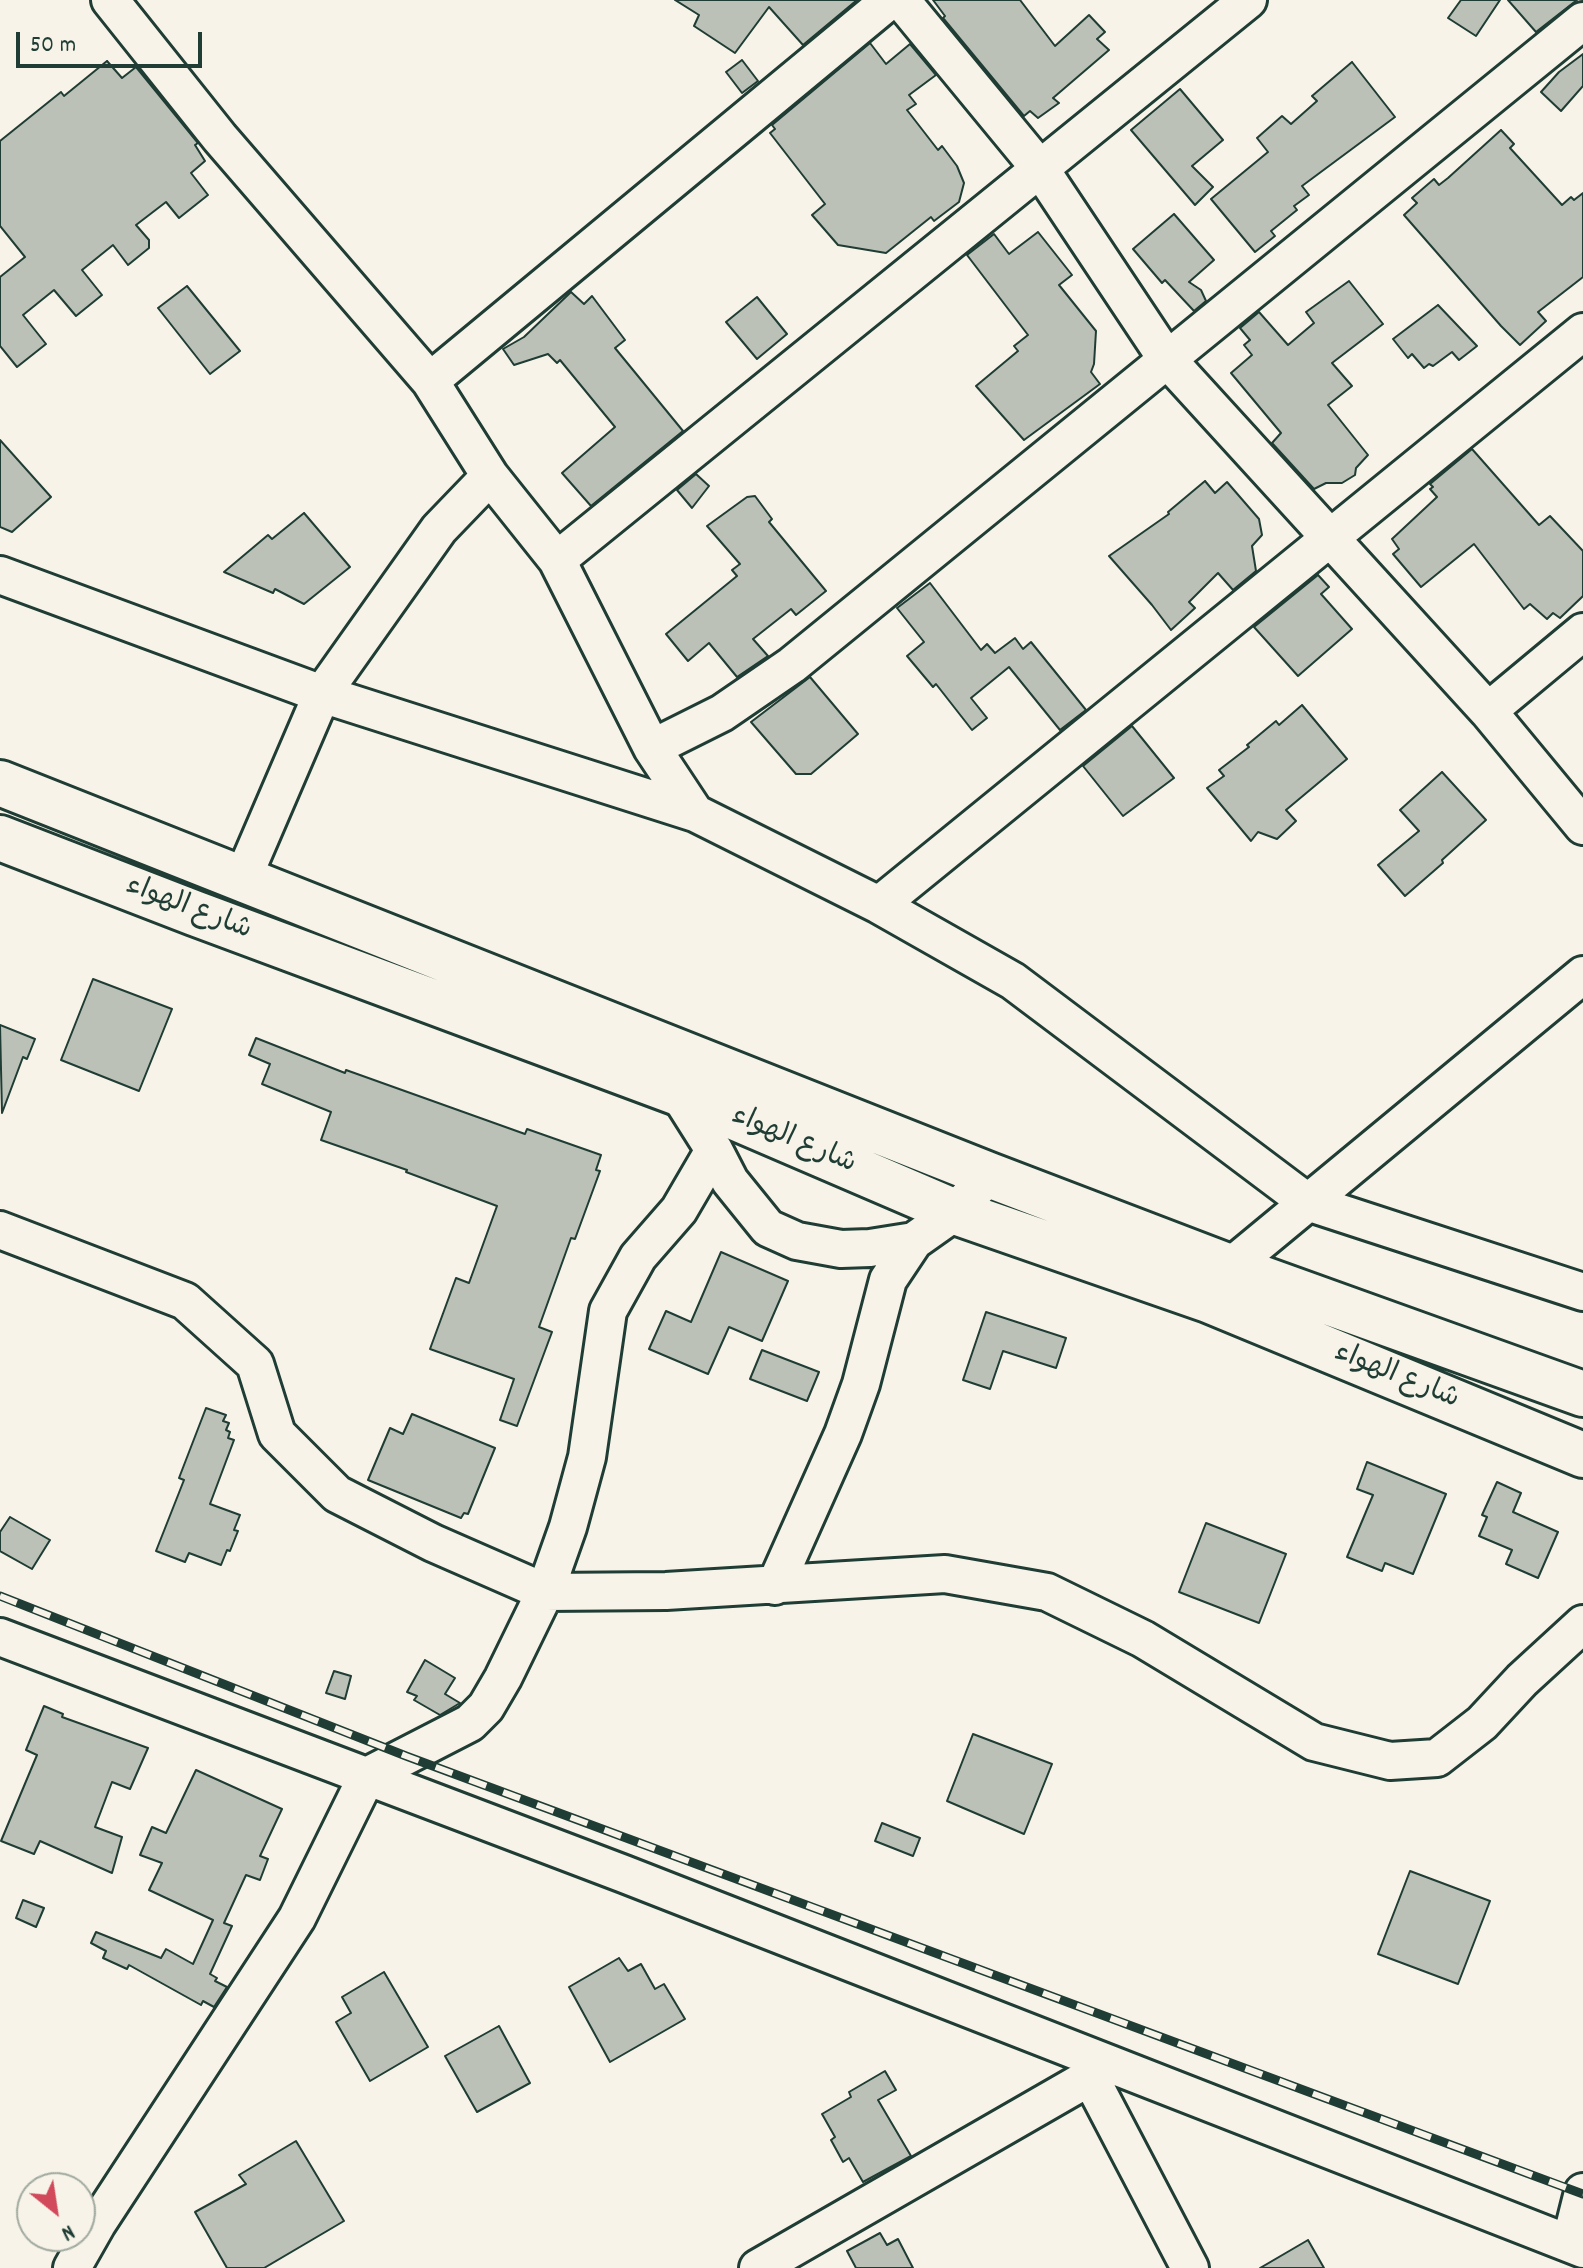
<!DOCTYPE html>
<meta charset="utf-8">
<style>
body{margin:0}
#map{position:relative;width:1583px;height:2268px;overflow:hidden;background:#f7f3e8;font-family:Dekko,sans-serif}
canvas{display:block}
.north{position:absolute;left:16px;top:2172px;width:80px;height:80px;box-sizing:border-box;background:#f7f3e8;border:2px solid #a1aaa0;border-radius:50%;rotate:150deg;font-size:22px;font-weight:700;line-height:32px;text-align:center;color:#1f3d34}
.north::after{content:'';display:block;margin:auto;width:28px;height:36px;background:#d1495b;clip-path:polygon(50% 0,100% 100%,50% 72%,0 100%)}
.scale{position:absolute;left:16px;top:32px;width:186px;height:36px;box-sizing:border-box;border:4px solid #1f3d34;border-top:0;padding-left:10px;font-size:24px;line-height:28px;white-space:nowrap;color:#1f3d34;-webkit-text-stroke:6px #f7f3e8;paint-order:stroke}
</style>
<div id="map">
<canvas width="1583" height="2268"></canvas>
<div class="north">N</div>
<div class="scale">50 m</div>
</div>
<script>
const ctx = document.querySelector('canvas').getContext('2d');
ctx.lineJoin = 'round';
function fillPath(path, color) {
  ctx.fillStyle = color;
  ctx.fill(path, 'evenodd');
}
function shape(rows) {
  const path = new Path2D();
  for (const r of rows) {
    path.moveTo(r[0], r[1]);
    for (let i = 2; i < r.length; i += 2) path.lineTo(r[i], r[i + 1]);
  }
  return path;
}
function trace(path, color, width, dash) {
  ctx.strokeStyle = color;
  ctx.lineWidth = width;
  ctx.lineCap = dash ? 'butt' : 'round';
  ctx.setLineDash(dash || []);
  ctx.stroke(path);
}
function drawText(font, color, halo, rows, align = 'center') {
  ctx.font = font + ' Dekko,"Playpen Sans Arabic",sans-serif';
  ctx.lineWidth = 6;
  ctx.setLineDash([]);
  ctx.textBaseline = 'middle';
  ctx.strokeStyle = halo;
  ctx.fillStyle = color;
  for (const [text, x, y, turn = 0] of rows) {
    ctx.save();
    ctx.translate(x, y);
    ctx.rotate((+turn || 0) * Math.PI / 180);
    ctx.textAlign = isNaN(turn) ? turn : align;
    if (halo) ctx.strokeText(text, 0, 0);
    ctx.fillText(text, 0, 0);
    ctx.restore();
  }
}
const building = shape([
 [675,0,857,0,803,45,769,7,735,53,694,26,699,15,675,0],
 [933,0,1020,0,1055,46,1089,15,1105,32,1097,39,1109,50,1053,98,1059,103,1038,118,1030,111,1024,116,943,18,945,16,933,0],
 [1461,0,1500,0,1476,36,1448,18,1461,0],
 [1508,0,1577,0,1536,32,1508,0],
 [870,43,886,64,910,44,936,75,909,95,916,104,907,110,938,150,942,146,957,166,964,183,959,202,934,221,931,217,886,253,838,245,812,215,825,204,770,133,775,129,772,125,870,43],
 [1583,54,1583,86,1561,111,1541,92,1559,72,1583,54],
 [742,60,758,81,742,93,726,72,742,60],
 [107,61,122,78,136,67,198,143,195,145,205,161,191,173,208,195,179,218,166,202,136,225,149,240,149,248,128,265,113,245,82,270,102,295,76,316,54,290,23,315,46,344,17,367,0,346,0,277,25,257,0,226,0,141,61,92,64,96,107,61],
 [1352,62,1395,117,1302,186,1309,195,1294,206,1297,210,1271,231,1275,236,1255,252,1211,199,1268,152,1257,138,1282,116,1291,124,1317,101,1312,96,1352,62],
 [1180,89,1223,140,1192,166,1213,187,1195,205,1131,130,1180,89],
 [1501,130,1514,144,1510,148,1562,205,1571,197,1574,200,1583,193,1583,277,1538,312,1546,321,1520,345,1501,326,1404,215,1417,203,1412,198,1434,179,1439,185,1448,178,1501,130],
 [1174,214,1214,260,1189,282,1201,290,1206,301,1194,311,1165,280,1162,283,1133,249,1174,214],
 [1038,232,1072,275,1059,285,1096,331,1094,364,1091,372,1100,384,1024,440,976,386,1018,351,1014,346,1028,335,967,255,994,234,1009,254,1038,232],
 [1349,281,1383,324,1332,363,1352,386,1328,405,1368,455,1356,468,1355,475,1342,483,1326,483,1314,489,1272,443,1281,433,1231,373,1252,355,1244,345,1250,340,1240,328,1259,312,1288,345,1314,323,1306,312,1349,281],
 [187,286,240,351,210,374,158,308,187,286],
 [571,292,584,304,592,296,625,340,615,348,683,431,591,506,562,473,615,427,560,360,557,363,548,354,514,365,503,349,524,337,571,292],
 [757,297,787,334,757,359,726,322,757,297],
 [1438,305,1477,346,1459,360,1452,352,1433,366,1429,364,1424,368,1412,354,1408,358,1393,339,1438,305],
 [0,440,51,497,12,532,0,527,0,440],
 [1472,449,1539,525,1550,516,1583,551,1583,596,1560,618,1553,613,1547,619,1530,604,1524,609,1474,544,1421,587,1393,554,1399,549,1392,539,1437,497,1430,489,1433,487,1430,484,1472,449],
 [696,474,709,486,692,508,677,490,696,474],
 [1205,481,1215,493,1227,482,1259,519,1262,535,1252,546,1256,571,1233,590,1218,573,1189,602,1195,608,1171,630,1152,605,1109,556,1169,514,1168,512,1205,481],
 [755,496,772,519,769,522,826,591,796,615,791,609,753,639,768,656,737,677,709,643,688,661,666,634,737,576,732,570,740,564,707,526,747,497,755,496],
 [304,513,350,567,304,604,275,589,273,593,224,572,268,535,272,539,304,513],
 [1318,575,1329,587,1321,594,1352,629,1298,676,1254,627,1318,575],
 [930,583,981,650,987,644,995,653,1015,638,1023,649,1031,642,1086,710,1060,730,1009,667,971,698,987,718,972,730,936,684,933,687,907,656,924,642,897,608,930,583],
 [810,677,858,734,811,774,796,774,751,722,810,677],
 [1302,705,1347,759,1286,810,1296,821,1277,839,1258,832,1251,841,1207,788,1224,776,1219,770,1249,747,1247,745,1276,721,1279,725,1302,705],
 [1132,726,1174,778,1123,816,1083,766,1132,726],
 [1442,772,1486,820,1442,860,1443,863,1405,896,1378,865,1419,831,1400,810,1442,772],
 [93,979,172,1009,139,1091,61,1060,93,979],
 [0,1025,35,1039,27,1059,23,1057,2,1113,0,1025],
 [256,1038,345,1073,346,1070,525,1134,527,1129,601,1155,596,1170,600,1171,575,1239,571,1238,539,1327,552,1332,517,1426,500,1420,514,1379,430,1349,456,1278,469,1283,497,1206,406,1172,407,1170,321,1140,331,1112,262,1084,270,1064,249,1055,256,1038],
 [721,1252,788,1281,762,1341,729,1327,708,1374,649,1349,666,1311,691,1322,721,1252],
 [986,1312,1066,1338,1056,1368,1003,1351,990,1389,963,1380,986,1312],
 [762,1350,819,1372,807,1401,750,1379,762,1350],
 [206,1408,226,1415,223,1421,229,1423,226,1430,230,1432,228,1438,234,1440,210,1504,240,1515,234,1530,238,1531,230,1551,227,1550,221,1565,189,1553,185,1562,156,1551,184,1480,179,1478,206,1408],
 [412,1414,495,1448,468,1514,464,1513,461,1518,368,1480,390,1428,403,1434,412,1414],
 [1367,1462,1446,1494,1413,1574,1385,1563,1382,1571,1347,1557,1373,1495,1357,1489,1367,1462],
 [1497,1482,1521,1493,1513,1512,1558,1532,1538,1578,1506,1564,1512,1550,1479,1536,1487,1517,1482,1515,1497,1482],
 [10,1517,50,1540,32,1569,0,1551,0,1532,10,1517],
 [1206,1523,1286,1554,1259,1623,1179,1592,1206,1523],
 [425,1660,455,1678,445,1694,460,1703,440,1715,414,1700,417,1696,407,1692,425,1660],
 [334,1671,351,1676,345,1699,326,1693,334,1671],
 [44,1706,63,1714,62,1717,148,1748,130,1789,112,1782,95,1827,122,1837,112,1873,40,1841,34,1854,1,1841,37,1755,26,1750,44,1706],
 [973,1734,1052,1764,1024,1834,947,1801,973,1734],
 [196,1770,282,1809,260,1856,268,1859,260,1880,246,1875,224,1923,232,1926,210,1974,217,1978,215,1981,227,1987,214,2007,203,2001,201,2005,129,1965,127,1969,103,1958,106,1951,91,1943,96,1932,161,1958,166,1949,193,1964,213,1920,149,1890,162,1863,140,1855,152,1827,166,1833,196,1770],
 [882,1823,920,1838,913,1856,875,1841,882,1823],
 [1410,1871,1490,1901,1458,1984,1378,1954,1410,1871],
 [23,1900,44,1908,36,1927,16,1918,23,1900],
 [619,1958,628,1971,641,1964,655,1989,664,1984,685,2019,610,2062,569,1987,619,1958],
 [384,1972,428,2047,370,2081,336,2022,351,2013,342,1997,384,1972],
 [499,2026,530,2083,477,2112,445,2056,499,2026],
 [885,2071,896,2090,878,2100,911,2156,863,2182,849,2158,843,2162,831,2140,835,2137,822,2114,851,2097,849,2092,885,2071],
 [296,2141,344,2221,264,2268,227,2268,195,2212,246,2184,239,2175,296,2141],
 [880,2233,887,2245,898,2239,913,2268,856,2268,847,2251,880,2233],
 [1308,2240,1324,2268,1260,2268,1308,2240]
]);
const minor = shape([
 [110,0,220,138,430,381,490,476,557,560,652,748,695,813],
 [901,0,1041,170,1166,358,1488,711,1583,826],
 [430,381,890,0],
 [557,560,1248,0],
 [0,575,322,694,695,813,879,905,1013,981,1307,1202,1583,1292],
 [1488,711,1583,632],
 [652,748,722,713,792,665,1583,21],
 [242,880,322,694,439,529,490,476],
 [879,905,1583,332],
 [678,1080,678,1093,714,1150,730,1181,768,1228,797,1241,841,1249,870,1248,914,1241],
 [0,1230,185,1301,255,1364,277,1434,337,1494,433,1543,545,1592,666,1591,945,1574,1047,1592,1143,1639,1314,1742,1390,1761,1437,1758,1482,1723,1522,1680,1583,1624],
 [1230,1267,1583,975],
 [775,1586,843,1434,861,1384,888,1280,914,1241,955,1212,989,1175],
 [0,1637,624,1874,1583,2249],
 [1090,2077,1190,2268],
 [1570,2244,1583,2192],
 [72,2268,97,2224,297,1918,367,1776,470,1723,486,1707,503,1678,545,1592,568,1527,587,1457,608,1311,638,1257,679,1210,714,1150],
 [758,2268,1111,2065]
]);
const major = shape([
 [0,783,989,1175,1230,1267,1583,1394],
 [0,838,194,913,678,1093,955,1212,1208,1300,1583,1455]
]);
const rail = shape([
 [0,1596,406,1756,1583,2194]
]);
const streetNames = [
 ["شارع الهواء",188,910,21],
 ["شارع الهواء",793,1142,23],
 ["شارع الهواء",1396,1378,22]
];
fillPath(building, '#bbc1b6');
trace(building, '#1f3d34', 2);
trace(minor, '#1f3d34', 42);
trace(major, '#1f3d34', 50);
trace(minor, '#f7f3e8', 36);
trace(major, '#f7f3e8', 44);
trace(rail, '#1f3d34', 9);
trace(rail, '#f7f3e8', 6, [18]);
drawText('28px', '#1f3d34', '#f7f3e8', streetNames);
</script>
